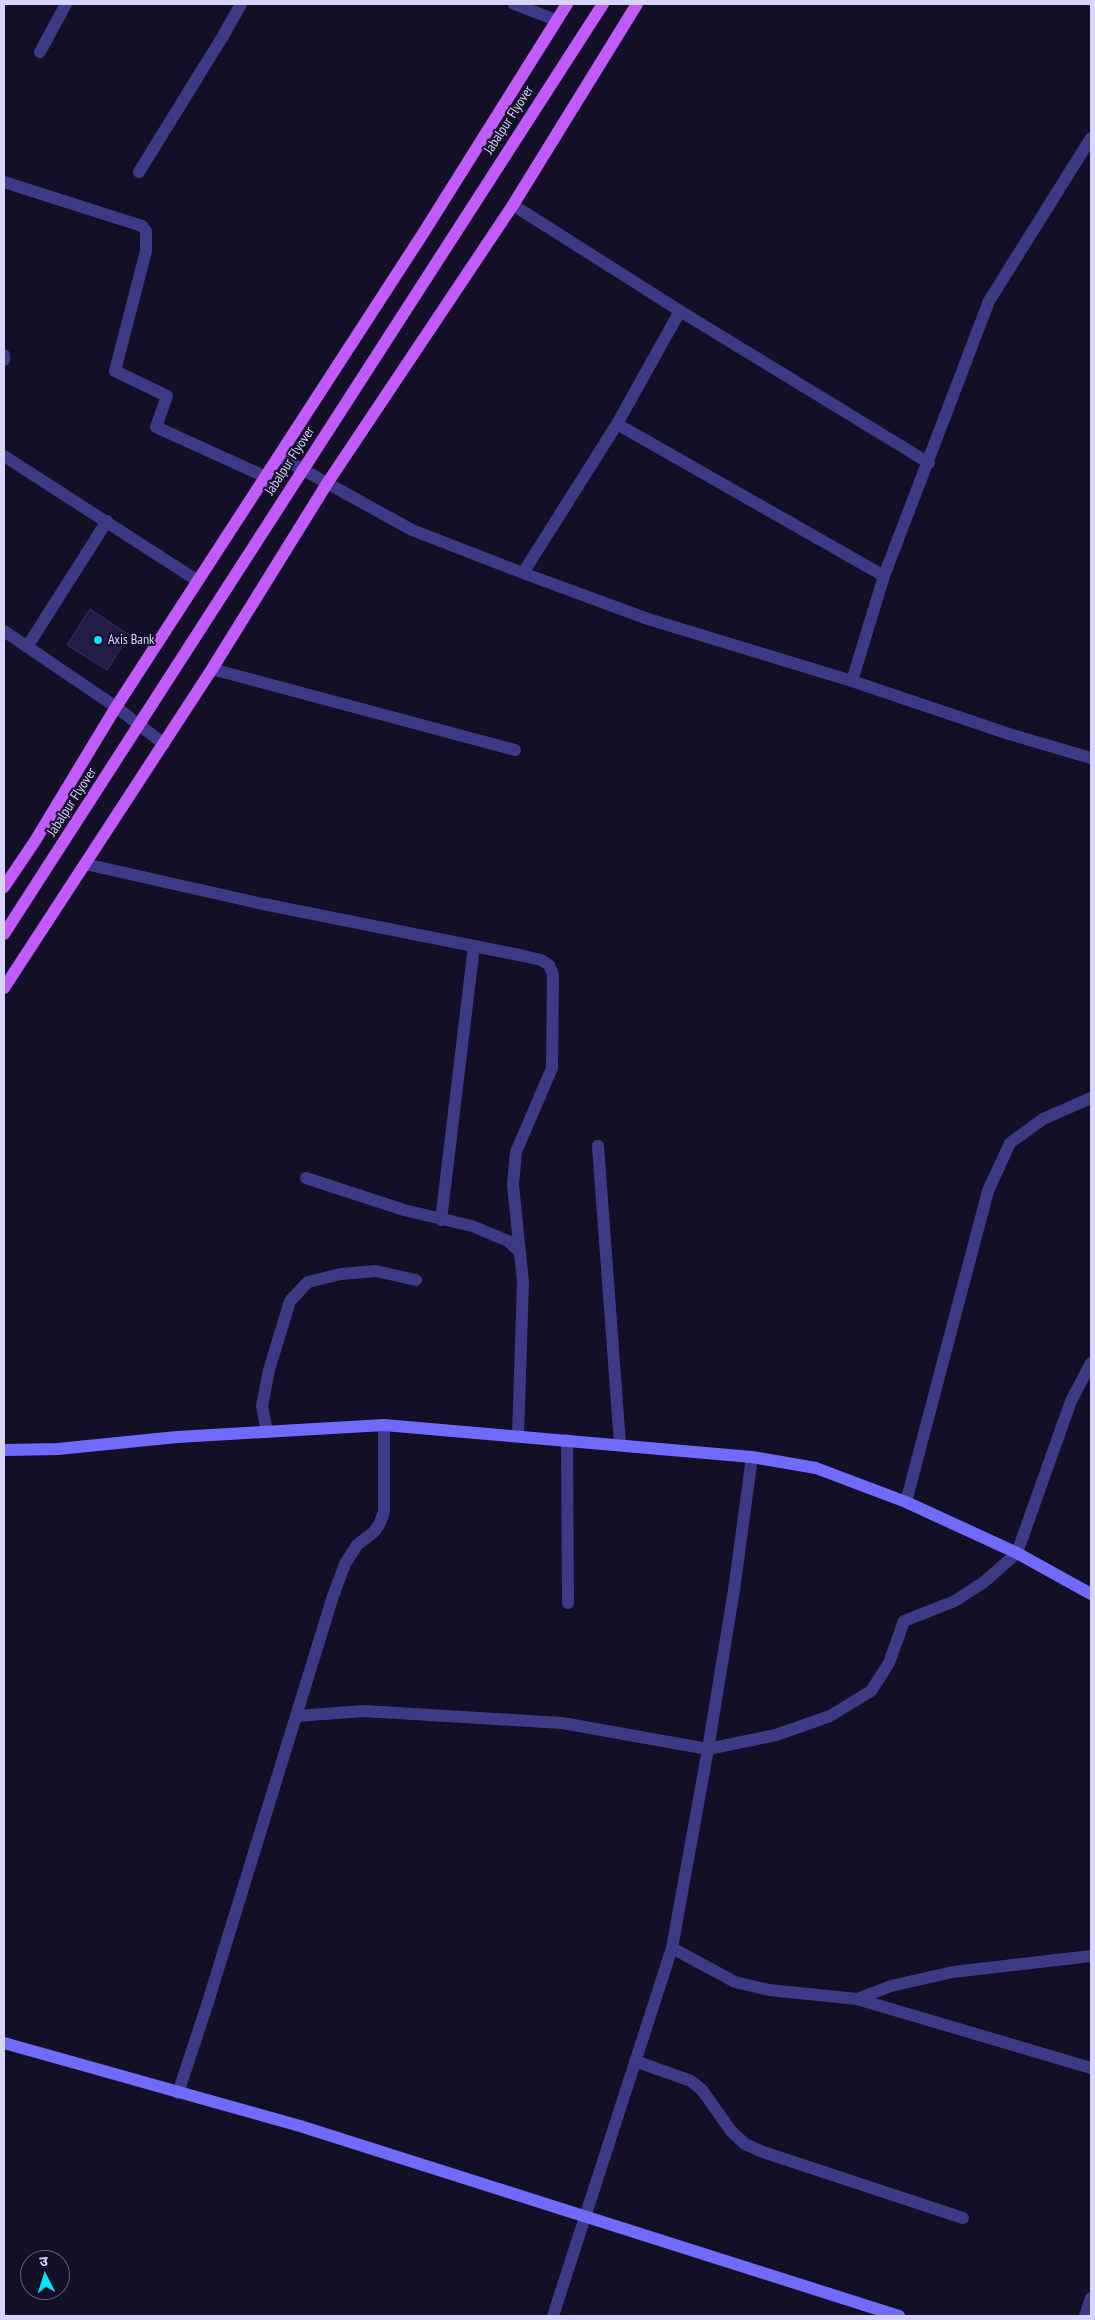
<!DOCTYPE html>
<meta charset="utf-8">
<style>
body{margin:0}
#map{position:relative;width:1095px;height:2320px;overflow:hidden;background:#130f26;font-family:"PT Sans Narrow","Noto Sans Devanagari",sans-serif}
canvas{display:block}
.frame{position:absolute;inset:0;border:5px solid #d9d4ff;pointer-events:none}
.north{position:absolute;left:20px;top:2250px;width:50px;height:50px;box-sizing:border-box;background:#130f26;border:1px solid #625e7d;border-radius:50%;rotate:355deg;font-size:14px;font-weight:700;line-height:20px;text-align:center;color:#d9d4ff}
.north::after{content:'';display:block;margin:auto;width:18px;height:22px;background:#00e5ff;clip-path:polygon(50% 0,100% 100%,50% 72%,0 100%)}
</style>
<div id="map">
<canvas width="1095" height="2320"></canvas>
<div class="frame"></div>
<div class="north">उ</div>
</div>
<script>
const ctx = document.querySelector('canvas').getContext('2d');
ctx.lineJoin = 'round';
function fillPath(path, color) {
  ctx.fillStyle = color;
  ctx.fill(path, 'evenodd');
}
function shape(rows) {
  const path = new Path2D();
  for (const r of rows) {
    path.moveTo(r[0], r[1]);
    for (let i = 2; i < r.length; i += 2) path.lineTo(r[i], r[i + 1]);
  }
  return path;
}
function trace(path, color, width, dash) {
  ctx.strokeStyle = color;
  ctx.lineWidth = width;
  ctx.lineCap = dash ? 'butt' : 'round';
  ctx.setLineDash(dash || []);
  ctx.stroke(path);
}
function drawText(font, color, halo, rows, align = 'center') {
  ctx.font = font + ' "PT Sans Narrow",sans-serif';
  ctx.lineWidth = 4;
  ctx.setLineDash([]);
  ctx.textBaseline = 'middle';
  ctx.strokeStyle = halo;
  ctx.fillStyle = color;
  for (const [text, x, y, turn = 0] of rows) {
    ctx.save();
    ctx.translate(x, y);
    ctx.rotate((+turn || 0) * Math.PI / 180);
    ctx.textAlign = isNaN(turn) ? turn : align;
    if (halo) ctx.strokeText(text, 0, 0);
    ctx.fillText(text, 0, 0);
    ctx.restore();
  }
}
const building = shape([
 [90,609,129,635,107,670,67,645,90,609]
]);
const street = shape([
 [514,4,556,20],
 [40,52,66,4],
 [139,172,223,36,241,4],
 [4,182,142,226,146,231,146,251,115,371,167,396,156,427,266,477],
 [513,205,680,311,929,463],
 [4,355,4,360],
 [617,424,884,576],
 [4,456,198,581],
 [280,457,412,530,523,573,648,619,852,681,1009,734,1091,758],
 [523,573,617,424,680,311],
 [4,631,116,707,164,744],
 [27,647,107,521],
 [212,669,515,750],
 [852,681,884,576,989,301,1091,138],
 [85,864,263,904,524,956,541,960,549,965,553,975,552,1068,516,1152,513,1185,523,1282,518,1436],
 [598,1146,620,1444],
 [306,1178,404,1210,472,1226,508,1241,519,1251],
 [441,1220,474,946],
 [267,1432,262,1406,269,1370,290,1301,308,1282,341,1274,376,1271,416,1280],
 [567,1440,568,1603],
 [906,1502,988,1191,1010,1143,1043,1119,1091,1098],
 [296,1716,364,1711,562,1723,708,1749,776,1735,830,1716,871,1691,889,1663,904,1621,955,1601,984,1582,1017,1553,1071,1401,1091,1363],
 [672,1948,735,1982,769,1990,857,1999,1091,2068],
 [857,1999,891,1986,953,1972,1091,1956],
 [635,2061,691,2081,702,2090,731,2131,745,2144,763,2152,963,2218],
 [178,2093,208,2002,333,1596,345,1564,357,1545,374,1532,380,1523,384,1511,384,1425],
 [553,2316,672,1948,708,1749,734,1590,752,1457],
 [1085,2316,1091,2298]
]);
const secondary = shape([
 [4,1450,58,1449,177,1437,384,1425,752,1457,816,1468,906,1502,1017,1553,1091,1594],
 [4,2043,300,2126,899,2316]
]);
const primary = shape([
 [4,887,35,841,116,707,424,232,567,4],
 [4,988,212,669,328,482,513,205,637,4]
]);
const primaryBridge = shape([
 [4,934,603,4]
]);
const markers = [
 [98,640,5,"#00e5ff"]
];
const streetNames = [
 ["Jabalpur Flyover",509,120,-57],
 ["Jabalpur Flyover",290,461,-57],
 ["Jabalpur Flyover",72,802,-57]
];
const poiNames = [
 ["Axis Bank",108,640]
];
fillPath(building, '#241b47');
trace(building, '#3b2d73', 1);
trace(street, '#3d3a85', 12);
trace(secondary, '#6f6bff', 12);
trace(primary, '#c25bff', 12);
trace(primaryBridge, '#c25bff', 12);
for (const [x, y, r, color] of markers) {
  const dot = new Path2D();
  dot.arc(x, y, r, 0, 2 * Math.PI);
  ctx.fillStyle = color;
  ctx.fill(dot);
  trace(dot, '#130f26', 2);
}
drawText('14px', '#d9d4ff', '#130f26', streetNames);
drawText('14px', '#d9d4ff', '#130f26', poiNames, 'left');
</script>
